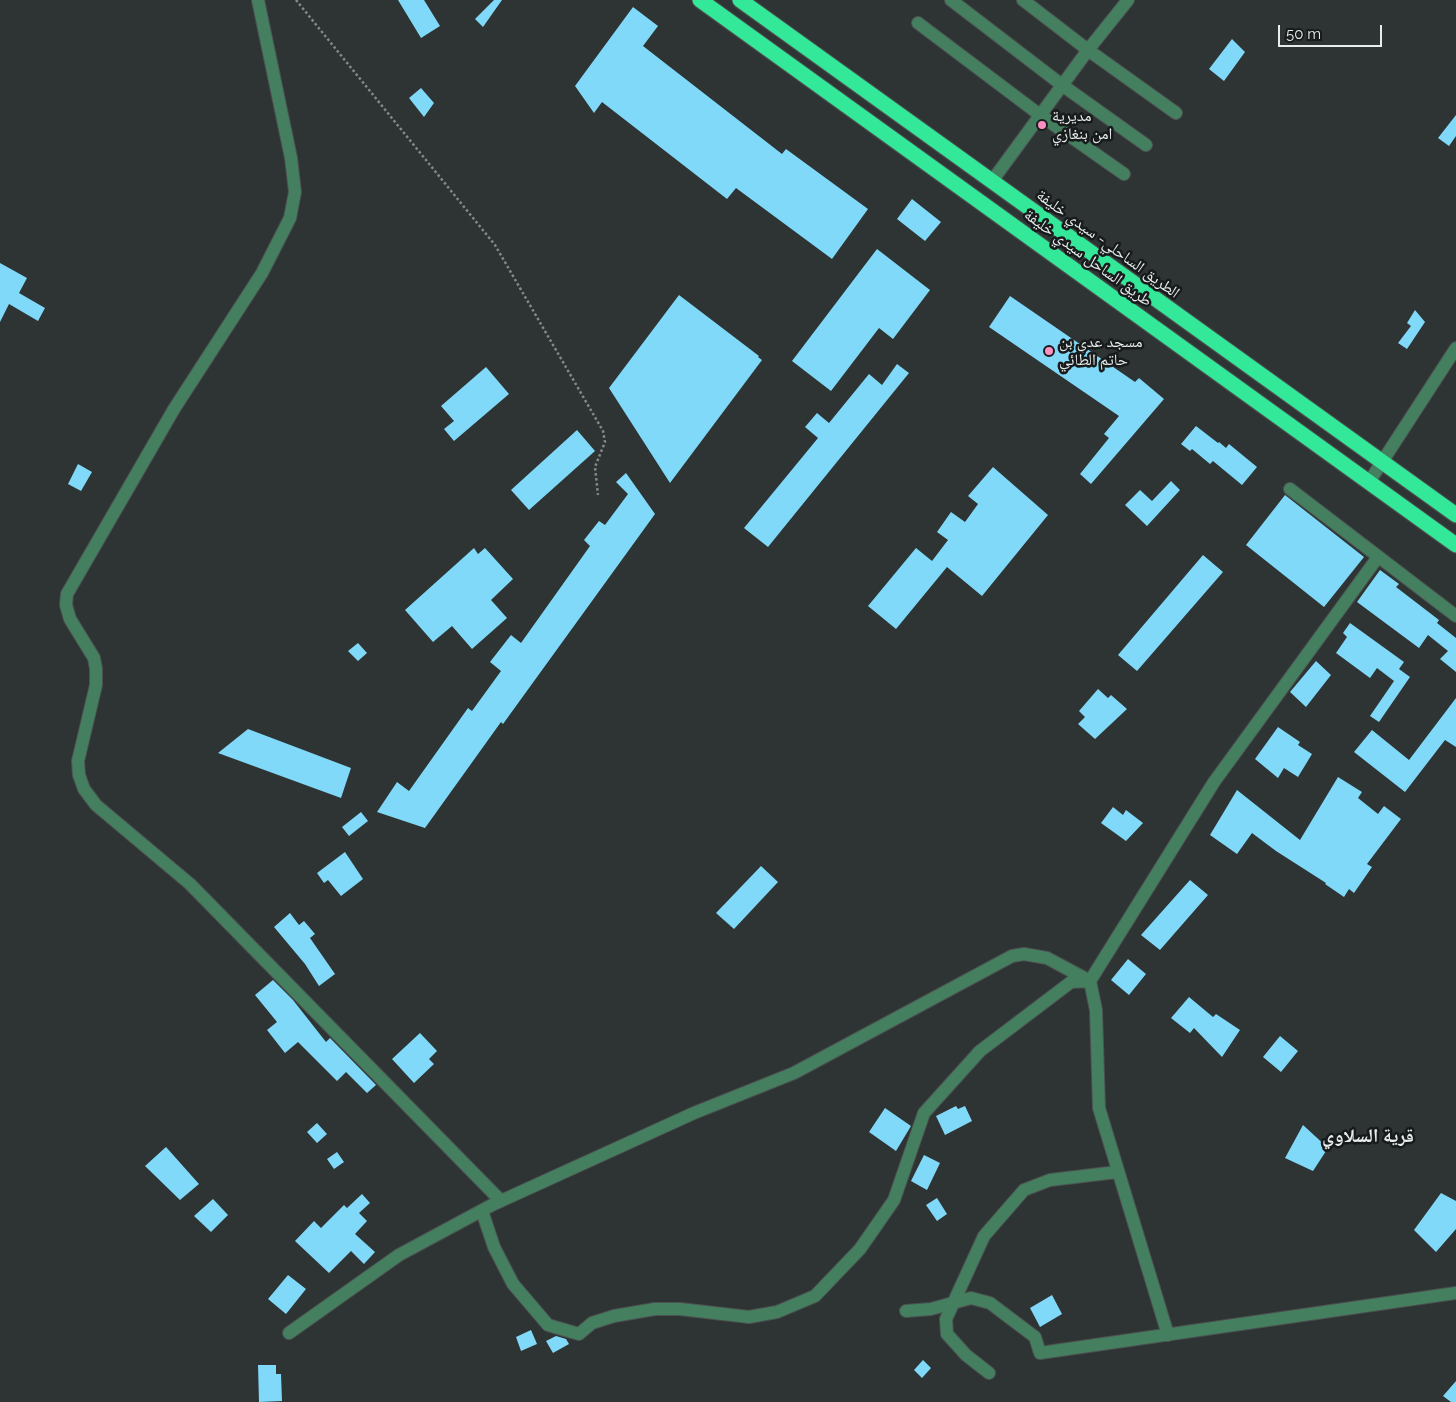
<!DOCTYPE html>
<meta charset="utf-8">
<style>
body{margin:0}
#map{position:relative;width:1456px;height:1402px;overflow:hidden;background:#2e3433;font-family:Raleway,sans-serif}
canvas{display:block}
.scale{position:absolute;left:1278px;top:25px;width:104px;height:22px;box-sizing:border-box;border:2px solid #e8ecec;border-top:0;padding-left:6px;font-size:15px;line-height:18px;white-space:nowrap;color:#e8ecec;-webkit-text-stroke:4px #181b1b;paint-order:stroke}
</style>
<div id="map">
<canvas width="1456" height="1402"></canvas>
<div class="scale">50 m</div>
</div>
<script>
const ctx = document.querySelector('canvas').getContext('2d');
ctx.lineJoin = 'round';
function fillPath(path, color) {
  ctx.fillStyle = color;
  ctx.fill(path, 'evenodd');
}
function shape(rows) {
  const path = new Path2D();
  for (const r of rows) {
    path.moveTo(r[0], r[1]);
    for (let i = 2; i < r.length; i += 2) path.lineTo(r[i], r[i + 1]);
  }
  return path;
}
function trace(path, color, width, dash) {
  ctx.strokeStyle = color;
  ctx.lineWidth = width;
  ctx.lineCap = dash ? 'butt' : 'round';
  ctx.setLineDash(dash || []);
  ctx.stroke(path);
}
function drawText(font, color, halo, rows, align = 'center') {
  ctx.font = font + ' Raleway,"Noto Naskh Arabic",sans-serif';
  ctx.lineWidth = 5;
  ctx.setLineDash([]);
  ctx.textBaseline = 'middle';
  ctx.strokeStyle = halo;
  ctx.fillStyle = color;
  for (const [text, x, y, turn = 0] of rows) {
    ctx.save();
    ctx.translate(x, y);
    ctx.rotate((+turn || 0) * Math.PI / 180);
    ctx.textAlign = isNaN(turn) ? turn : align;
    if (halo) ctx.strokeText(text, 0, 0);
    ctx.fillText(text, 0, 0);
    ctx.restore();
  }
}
const building = shape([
 [398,0,424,0,440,26,421,38],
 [494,0,502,0,483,27,475,19],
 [633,7,658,26,643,46,782,154,786,149,868,209,832,259,736,188,727,199,602,102,594,113,575,86],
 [1232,39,1245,52,1224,81,1209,69],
 [421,88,434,103,424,117,409,98],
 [1456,115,1456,136,1449,146,1438,138],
 [912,199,941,222,925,241,897,219],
 [877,249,930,290,893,339,879,328,831,391,792,361],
 [0,263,27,278,19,293,45,308,38,321,9,304,0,322],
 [679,295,759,356,758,357,762,360,670,483,609,388],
 [1010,296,1135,382,1139,378,1164,399,1091,484,1080,474,1109,438,1104,434,1119,416,989,327],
 [1415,310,1425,322,1407,349,1398,343,1411,326,1407,323],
 [897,364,909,373,768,547,744,528,818,438,805,427,817,413,829,423,869,374,882,385],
 [486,367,509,394,454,441,444,429,454,421,441,406],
 [1196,426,1218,443,1219,442,1226,448,1229,444,1257,467,1242,485,1213,461,1210,464,1192,449,1190,451,1181,444],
 [577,430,595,451,529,510,511,490],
 [78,464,92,472,81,491,68,484],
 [993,467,1048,515,982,596,947,567,896,629,868,606,916,548,932,561,948,540,937,532,951,512,965,522,978,504,968,496],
 [626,473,655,514,503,724,501,722,425,828,377,812,397,782,409,791,468,708,472,711,501,671,490,662,511,635,521,643,590,546,584,540,599,521,605,525,628,494,616,482],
 [1171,481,1180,490,1147,526,1125,505,1140,490,1152,501],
 [1285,495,1364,557,1324,607,1246,545],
 [474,548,478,554,485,548,513,579,491,600,507,618,472,649,452,626,433,642,405,610],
 [1203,555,1223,572,1137,671,1118,655],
 [1380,570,1399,584,1396,587,1439,620,1437,623,1456,638,1456,672,1440,659,1448,651,1428,635,1419,648,1357,602],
 [1350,623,1404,662,1399,669,1410,677,1379,722,1370,716,1394,681,1377,668,1370,678,1336,653,1347,637,1343,633],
 [358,643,367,653,358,661,348,651],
 [1316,661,1331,675,1306,707,1290,692],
 [1098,689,1108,698,1111,695,1127,709,1095,739,1078,724,1085,717,1079,711],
 [1456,698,1456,747,1445,740,1405,792,1354,752,1372,730,1409,760],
 [1278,727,1300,742,1298,745,1312,754,1298,777,1284,768,1278,778,1255,759],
 [248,729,351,768,341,798,218,753],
 [1338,777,1362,792,1358,798,1378,814,1384,806,1401,819,1367,864,1372,867,1354,893,1349,889,1344,897,1325,884,1326,883,1276,851,1252,833,1237,854,1210,835,1237,790,1300,840],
 [1113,807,1123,815,1126,810,1143,823,1126,841,1101,823],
 [361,812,368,821,349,836,342,827],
 [345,852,363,879,341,896,328,880,324,883,317,873],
 [761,866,778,882,734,929,716,913],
 [1190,880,1208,895,1160,950,1141,935],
 [290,913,299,925,304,921,315,934,310,938,335,974,319,986,305,964,274,927],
 [1128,959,1146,974,1129,995,1111,980],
 [273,980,293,1000,326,1042,330,1038,376,1085,367,1093,346,1072,337,1081,298,1042,285,1053,267,1030,277,1022,255,995],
 [1189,997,1213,1017,1216,1014,1240,1030,1222,1057,1194,1028,1190,1033,1171,1018],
 [420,1033,437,1051,429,1059,434,1064,414,1083,392,1059],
 [1280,1036,1298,1051,1281,1072,1263,1057],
 [956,1106,958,1109,965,1106,972,1121,945,1135,936,1116],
 [885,1108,911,1126,896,1151,869,1132],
 [317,1123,327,1134,317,1143,307,1132],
 [1303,1125,1328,1148,1313,1171,1285,1158],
 [166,1147,199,1184,180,1200,145,1166],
 [337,1152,344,1162,334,1169,327,1159],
 [924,1155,940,1163,927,1190,911,1181],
 [1441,1193,1456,1201,1456,1229,1436,1252,1414,1230],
 [362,1194,370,1203,359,1213,367,1221,355,1234,375,1252,364,1264,351,1251,329,1273,295,1241,314,1221,321,1228,344,1205,347,1208],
 [937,1198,947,1214,937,1221,926,1205],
 [213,1199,228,1215,211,1232,194,1216],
 [288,1275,306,1289,286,1314,268,1299],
 [1052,1295,1062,1314,1040,1327,1030,1308],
 [531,1330,537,1344,521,1351,516,1337],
 [556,1336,566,1339,569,1344,553,1353,546,1341],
 [923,1360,931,1368,922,1378,914,1370],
 [258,1365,276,1365,276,1374,281,1374,282,1401,259,1402],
 [1456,1381,1456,1402,1451,1402,1443,1396]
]);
const path = shape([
 [296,0,495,245,603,431,605,442,595,467,598,495]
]);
const minor = shape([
 [258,0,291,158,295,192,290,218,262,273,174,409,67,594,66,605,70,619,94,658,96,669,96,685,78,761,79,775,84,789,96,805,190,884,501,1201],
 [951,0,1062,85,1146,145],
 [1023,0,1088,50,1176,113],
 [918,23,1040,115,1124,174],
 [992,181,1088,50,1128,0],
 [1369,482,1456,348],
 [1290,489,1456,616],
 [1090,981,1214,782,1378,557],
 [482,1211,494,1247,513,1284,548,1325,579,1334,592,1323,614,1316,655,1309,680,1309,749,1317,777,1312,815,1296,860,1249,894,1200,924,1113,980,1051,1071,982,1090,981],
 [906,1311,931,1309,971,1298,990,1303,1035,1337,1040,1353,1456,1293],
 [289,1333,399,1255,492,1205,694,1113,794,1073,1012,956,1024,954,1047,958,1090,981,1096,1010,1099,1108,1168,1335],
 [989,1373,966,1355,947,1334,946,1319,984,1236,1024,1190,1050,1180,1117,1172]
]);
const highway = shape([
 [700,0,1456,545],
 [740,0,1456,515]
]);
const markers = [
 [1042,125,5,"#fc8fc1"],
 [1049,351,5,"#fc8fc1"]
];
const poiNames = [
 ["مديرية",1052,116],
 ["امن بنغازي",1052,134],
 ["مسجد عدي بن",1059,342],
 ["حاتم الطائي",1059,360]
];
const streetNames = [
 ["الطريق الساحلي- سيدي خليفة",1108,244,36],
 ["طريق الساحل سيدي خليفة",1088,258,36]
];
const quarterNames = [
 ["قرية السلاوي",1368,1136]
];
fillPath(building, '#80d9f9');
trace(minor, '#4c5151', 14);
trace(highway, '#4c5151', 17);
trace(path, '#848989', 2.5, [2.5, 2.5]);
trace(minor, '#447f5f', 12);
trace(highway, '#33e999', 15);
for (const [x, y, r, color] of markers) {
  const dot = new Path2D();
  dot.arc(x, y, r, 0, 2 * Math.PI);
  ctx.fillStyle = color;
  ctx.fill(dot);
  trace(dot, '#181b1b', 2);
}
drawText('16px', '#e8ecec', '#181b1b', poiNames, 'left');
drawText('16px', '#e8ecec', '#181b1b', streetNames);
drawText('bold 19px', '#e8ecec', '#181b1b', quarterNames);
</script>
